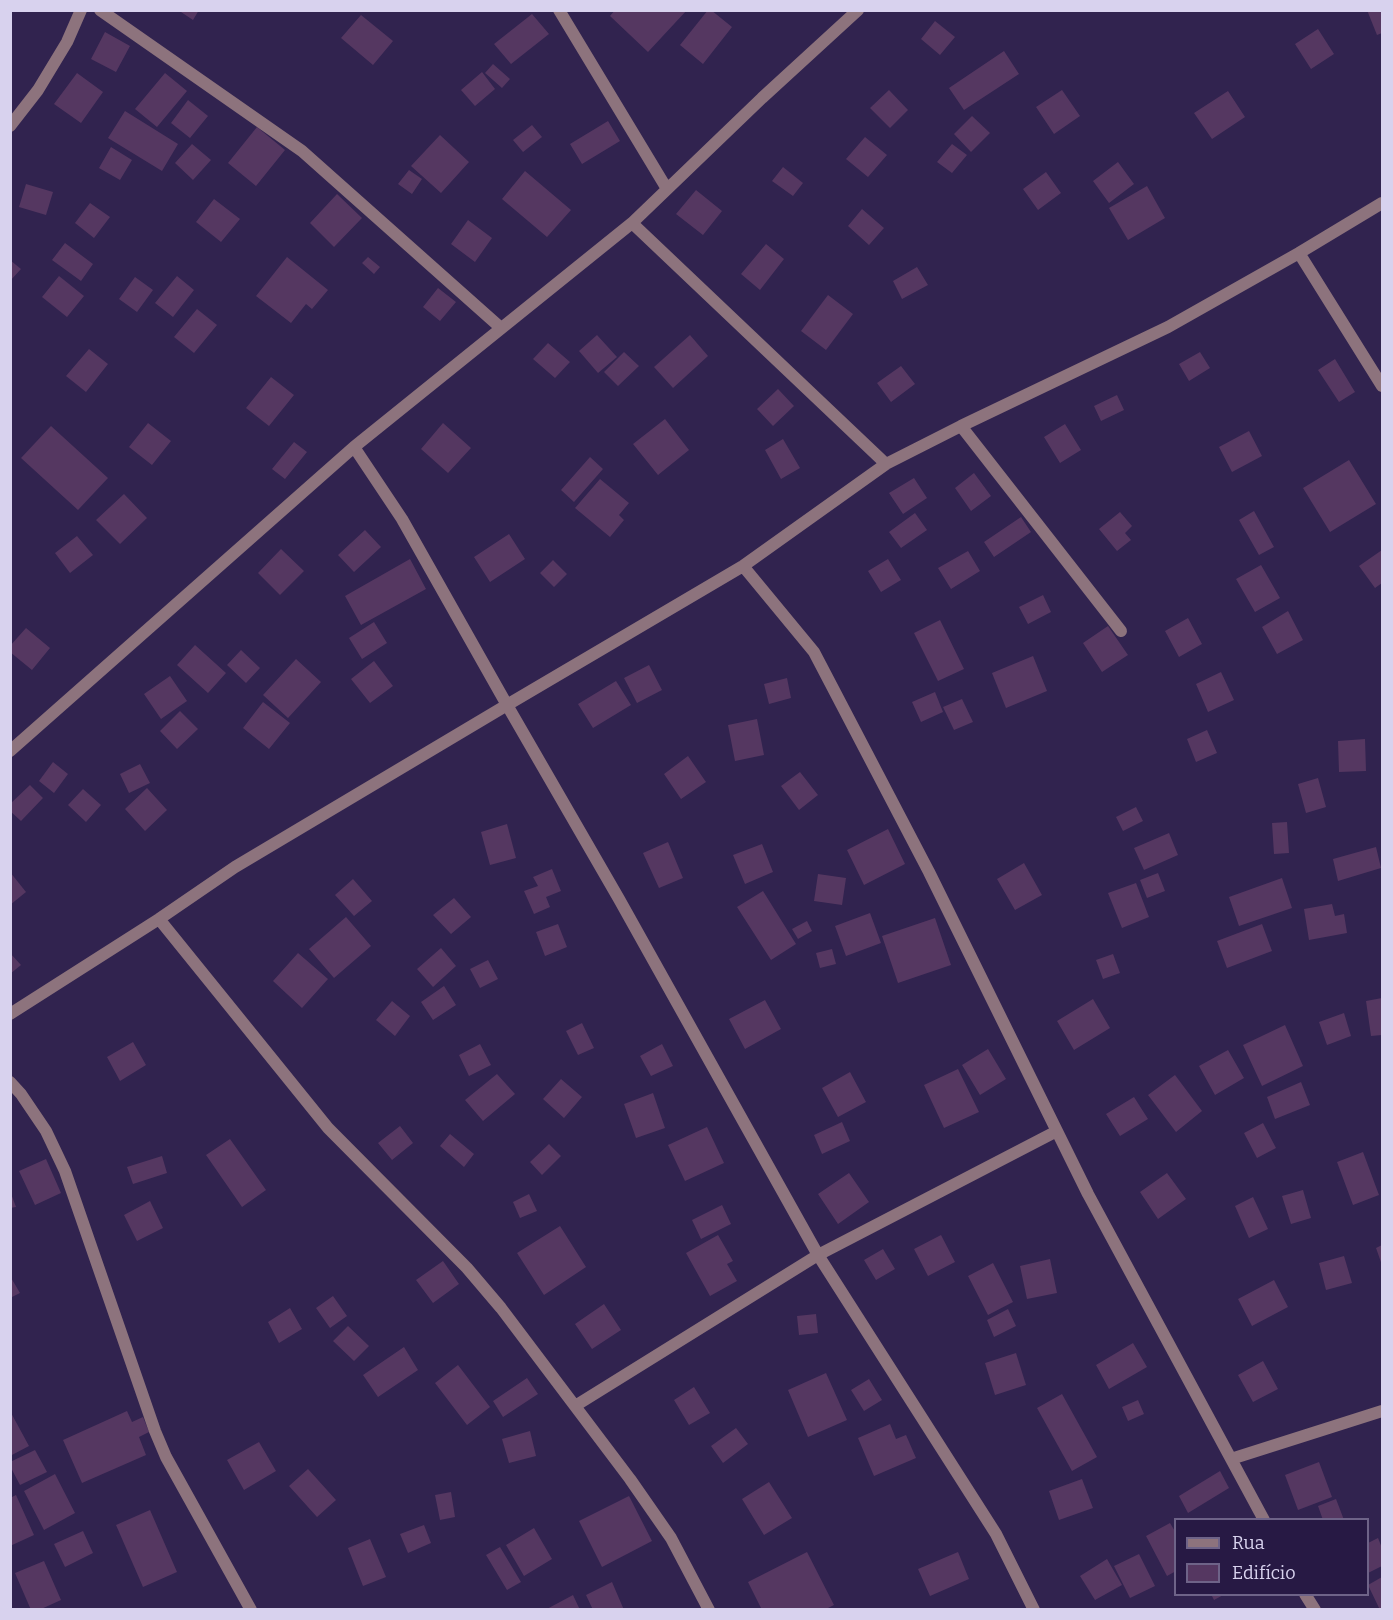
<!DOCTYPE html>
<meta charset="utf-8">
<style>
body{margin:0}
#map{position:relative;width:1393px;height:1620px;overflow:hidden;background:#31234f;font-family:Bitter,serif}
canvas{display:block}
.frame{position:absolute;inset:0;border:12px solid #d8d2ee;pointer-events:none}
.legend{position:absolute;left:1174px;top:1518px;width:195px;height:78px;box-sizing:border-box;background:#271944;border:2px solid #6e6388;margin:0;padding:8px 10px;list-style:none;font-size:18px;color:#d8d2ee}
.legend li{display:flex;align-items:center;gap:12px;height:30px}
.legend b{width:30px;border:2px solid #6e6388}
</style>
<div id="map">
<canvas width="1393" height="1620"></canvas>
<div class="frame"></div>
<ul class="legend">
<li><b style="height:8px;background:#8d737d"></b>Rua</li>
<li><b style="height:16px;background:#553761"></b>Edifício</li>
</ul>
</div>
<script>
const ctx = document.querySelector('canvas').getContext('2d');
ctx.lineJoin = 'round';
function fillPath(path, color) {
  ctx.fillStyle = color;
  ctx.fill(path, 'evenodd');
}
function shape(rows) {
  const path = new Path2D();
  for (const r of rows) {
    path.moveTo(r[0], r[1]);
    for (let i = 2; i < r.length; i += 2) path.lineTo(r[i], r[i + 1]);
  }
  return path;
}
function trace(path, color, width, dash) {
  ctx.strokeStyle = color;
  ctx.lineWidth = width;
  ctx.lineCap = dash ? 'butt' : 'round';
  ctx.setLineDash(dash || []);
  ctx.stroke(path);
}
const building = shape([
 [178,10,199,10,193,20],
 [615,10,687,10,648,52,610,16],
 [708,10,711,10,732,27,703,64,680,45],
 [1367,10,1382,10,1382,33,1377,35],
 [532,14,549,34,511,64,494,44],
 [361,15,393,41,373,65,341,38],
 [935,21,955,37,940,55,921,39],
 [1318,29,1334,54,1311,69,1295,44],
 [105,32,130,46,116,72,91,59],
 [1004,51,1019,74,964,110,949,88],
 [493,64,510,79,502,88,485,73],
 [482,72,495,89,475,106,461,90],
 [77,73,103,92,81,123,54,104],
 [165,73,187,91,157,127,135,109],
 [889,90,908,110,890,128,870,108],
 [1062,90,1080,116,1054,134,1036,107],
 [1228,91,1245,117,1212,139,1194,113],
 [188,100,208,116,190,138,171,123],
 [125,111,178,144,162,171,108,138],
 [972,116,990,133,971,152,954,134],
 [608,121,620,141,582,164,570,144],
 [532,125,542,137,523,152,513,140],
 [257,127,285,150,256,186,228,163],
 [440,135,469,162,441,193,411,166],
 [865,137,887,155,868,177,846,159],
 [192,144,211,160,193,180,175,163],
 [952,144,967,155,952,173,937,162],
 [111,147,132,160,120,180,99,168],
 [1118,162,1134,184,1109,203,1093,181],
 [783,167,803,183,793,196,772,181],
 [409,170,422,179,412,194,398,184],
 [525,171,571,210,547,237,502,199],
 [1046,172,1061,193,1038,210,1023,189],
 [26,184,53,192,46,215,19,207],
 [1147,186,1165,218,1128,240,1109,208],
 [696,190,722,211,703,235,676,214],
 [337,194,362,218,334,247,310,223],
 [214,199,240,219,221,242,196,222],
 [90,203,110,217,94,238,75,223],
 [862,209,884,228,869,245,848,226],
 [468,220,492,238,475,262,451,244],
 [65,243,93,264,81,281,52,260],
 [766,244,784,259,760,290,741,274],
 [287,257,328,290,312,309,306,304,291,323,256,296],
 [368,257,380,267,374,274,362,263],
 [10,260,21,269,10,281],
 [917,267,928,285,902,299,893,281],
 [59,276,84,296,67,317,42,297],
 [177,276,194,290,173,317,155,303],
 [135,277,153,290,137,312,119,299],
 [438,288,456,302,440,321,423,307],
 [828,295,853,314,826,350,801,331],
 [197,309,217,325,194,353,174,337],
 [597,335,617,357,598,373,579,351],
 [690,335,708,356,673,388,654,367],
 [548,343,570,362,555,378,533,359],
 [89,349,108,364,86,392,66,376],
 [624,352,639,366,618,386,604,372],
 [1200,352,1210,368,1189,381,1179,364],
 [1335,359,1355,392,1339,402,1318,370],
 [901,366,915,384,891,402,877,383],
 [271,377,294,395,269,426,246,408],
 [778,389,794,406,773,426,757,409],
 [1117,395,1124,410,1101,421,1094,406],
 [665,419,689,450,658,475,633,444],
 [148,423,171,441,152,465,129,447],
 [443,423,471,448,448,473,421,449],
 [1065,424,1081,450,1060,463,1044,437],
 [51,426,108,478,78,510,21,458],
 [1249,431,1262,456,1232,472,1219,447],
 [783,439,800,468,781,479,765,450],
 [294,442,307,452,285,479,272,469],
 [590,457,603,469,574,502,561,490],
 [1349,460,1376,504,1330,532,1303,488],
 [974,473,991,496,971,511,955,488],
 [914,478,927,498,903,514,889,493],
 [600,479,629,503,619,515,624,520,610,537,575,508],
 [124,494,147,518,120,544,96,520],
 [1254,511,1274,547,1259,555,1239,520],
 [1120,512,1132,526,1125,533,1131,540,1117,551,1099,529],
 [915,513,927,530,901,548,889,532],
 [1021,517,1031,532,994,557,984,542],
 [365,530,381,547,354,572,338,555],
 [509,534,525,559,490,582,474,557],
 [77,536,93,555,70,573,55,553],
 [281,549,304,571,280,595,258,573],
 [1382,550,1382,583,1375,588,1359,566],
 [968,551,980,571,951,589,938,568],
 [410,559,426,589,361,625,345,596],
 [888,559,901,580,881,592,868,571],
 [553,560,567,574,554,587,540,573],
 [1261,565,1280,598,1255,612,1236,579],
 [1043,595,1051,612,1028,624,1019,607],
 [1288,611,1303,640,1277,654,1262,627],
 [1188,618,1202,644,1179,657,1165,631],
 [940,620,964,669,938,681,914,633],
 [374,622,387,643,362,659,349,638],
 [1108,626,1128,655,1102,672,1083,643],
 [26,628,50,648,32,670,10,652,10,646],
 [195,645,226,673,208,693,177,665],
 [241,650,260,668,246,683,227,665],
 [1033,656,1047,691,1006,708,992,673],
 [296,659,321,682,288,718,263,695],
 [374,661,393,686,370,703,351,679],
 [649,665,662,690,637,703,624,678],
 [1221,672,1234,700,1208,712,1196,684],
 [170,676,187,701,161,719,144,694],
 [787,678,791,698,769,704,764,684],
 [616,681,631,705,593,728,578,704],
 [935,692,943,712,921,722,912,702],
 [962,699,973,722,954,730,943,707],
 [263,702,290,723,269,749,243,728],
 [180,711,198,729,177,749,160,731],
 [757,719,764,755,735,761,728,725],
 [1207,730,1217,753,1196,762,1187,739],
 [1365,739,1366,771,1339,772,1338,741],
 [688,756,706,782,681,799,664,774],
 [53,762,68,774,54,793,39,781],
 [140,764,150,783,129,793,120,774],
 [800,772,818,795,799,810,781,786],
 [1318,778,1326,807,1306,813,1298,784],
 [30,785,43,798,21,821,10,811,10,804],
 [147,788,167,810,145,831,125,809],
 [83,789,101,805,86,822,68,805],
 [1136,807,1143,821,1123,831,1116,817],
 [1287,822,1289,853,1274,854,1272,823],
 [507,824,516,858,490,865,481,832],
 [888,829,905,864,864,885,847,850],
 [1169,833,1178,855,1144,870,1134,848],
 [668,842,683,878,659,888,643,853],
 [762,844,773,872,745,884,733,855],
 [1376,847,1381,868,1338,881,1333,859],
 [1024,863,1042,895,1015,910,997,879],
 [552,869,561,891,546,897,550,907,534,914,524,891,538,886,533,877],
 [10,872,26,892,10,905],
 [1158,873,1165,891,1147,898,1140,880],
 [818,874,846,878,842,905,814,901],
 [1282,878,1292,908,1239,926,1229,897],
 [353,879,372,901,354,916,335,895],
 [1136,883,1149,917,1122,928,1108,893],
 [763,891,796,944,771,960,737,907],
 [454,898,471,917,451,934,433,915],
 [1332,904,1335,916,1344,914,1347,933,1309,940,1304,909],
 [870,913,881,943,846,956,835,926],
 [346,917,371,946,334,978,309,949],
 [935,918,951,965,898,983,882,936],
 [807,921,812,931,798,939,792,929],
 [558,924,567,947,545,956,536,932],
 [1262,924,1272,951,1227,968,1217,941],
 [441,948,456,966,433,987,417,969],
 [832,949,836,964,820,968,816,953],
 [10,953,21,965,10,974],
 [298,953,328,979,302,1008,273,981],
 [1113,954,1120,973,1103,979,1096,960],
 [488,960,498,979,480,988,470,969],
 [444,986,456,1005,433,1020,421,1002],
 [1382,998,1382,1035,1371,1036,1366,1001],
 [1093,999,1110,1028,1074,1050,1057,1021],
 [765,1000,781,1029,745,1049,729,1019],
 [392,1001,410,1016,395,1036,376,1020],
 [1344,1013,1351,1036,1327,1045,1319,1022],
 [582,1023,594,1048,578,1055,566,1031],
 [1285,1025,1303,1066,1262,1086,1243,1045],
 [133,1042,146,1065,120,1081,107,1057],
 [480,1044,491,1065,469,1076,459,1055],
 [662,1044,673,1066,651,1076,640,1056],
 [988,1049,1006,1079,980,1095,962,1065],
 [1228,1050,1244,1078,1215,1095,1199,1066],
 [958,1069,979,1112,944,1128,924,1085],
 [850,1072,866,1102,838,1117,822,1088],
 [497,1074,515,1094,483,1121,465,1100],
 [1175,1075,1202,1111,1176,1132,1148,1095],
 [561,1079,582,1097,564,1118,543,1099],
 [1301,1082,1310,1105,1275,1119,1267,1097],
 [653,1093,665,1128,636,1138,624,1104],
 [1134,1097,1148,1119,1120,1136,1106,1114],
 [842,1122,850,1141,822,1154,814,1135],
 [1263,1123,1276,1148,1257,1158,1244,1133],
 [400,1126,413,1143,392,1160,378,1143],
 [707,1127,724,1163,685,1181,668,1145],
 [450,1134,474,1154,464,1167,440,1146],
 [230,1139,266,1190,242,1207,206,1155],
 [549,1144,561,1156,542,1175,530,1162],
 [1363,1152,1379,1195,1353,1205,1337,1162],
 [162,1156,167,1173,133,1184,127,1167],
 [46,1159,61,1193,35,1205,19,1171],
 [849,1173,869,1202,838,1224,818,1194],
 [1167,1173,1186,1199,1158,1219,1140,1192],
 [1303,1190,1311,1218,1291,1224,1282,1196],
 [10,1191,16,1207,10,1208],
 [529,1194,537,1211,520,1218,513,1202],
 [1253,1197,1268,1229,1249,1238,1235,1206],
 [150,1201,163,1228,137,1241,124,1215],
 [722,1205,731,1224,701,1239,692,1220],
 [560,1226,586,1267,544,1295,517,1253],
 [718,1235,733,1261,727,1264,737,1281,710,1296,686,1253],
 [941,1235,955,1262,928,1276,914,1249],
 [1382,1245,1382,1265,1376,1248],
 [883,1249,895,1269,876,1280,864,1260],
 [1344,1256,1352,1283,1326,1290,1319,1263],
 [1050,1259,1057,1293,1027,1299,1020,1266],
 [443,1261,459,1284,433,1303,416,1280],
 [993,1263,1013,1302,988,1315,968,1276],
 [10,1276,20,1293,10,1298],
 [1274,1280,1288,1307,1252,1326,1238,1299],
 [333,1296,347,1316,330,1328,316,1308],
 [604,1304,621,1330,592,1349,575,1324],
 [290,1308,302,1329,279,1343,268,1322],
 [1008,1309,1016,1326,994,1337,987,1320],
 [816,1314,818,1333,799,1335,797,1316],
 [348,1326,369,1346,354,1361,333,1341],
 [1133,1343,1147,1367,1109,1389,1096,1365],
 [404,1347,418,1370,378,1397,363,1375],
 [1016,1353,1026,1385,995,1395,985,1363],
 [1263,1361,1278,1389,1253,1402,1238,1375],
 [458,1365,490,1407,467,1425,435,1383],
 [826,1373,847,1420,808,1437,788,1390],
 [527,1378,538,1394,503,1417,493,1401],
 [869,1379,882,1400,864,1411,851,1390],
 [694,1387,710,1413,689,1425,674,1400],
 [1062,1394,1097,1457,1072,1471,1037,1408],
 [1138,1400,1144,1414,1128,1421,1122,1407],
 [10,1411,29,1446,10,1456],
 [127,1411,132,1422,143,1417,149,1432,139,1437,146,1455,82,1483,63,1440],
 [890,1424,896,1439,906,1435,916,1458,874,1476,858,1438],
 [736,1428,748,1444,723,1463,711,1446],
 [530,1431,536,1456,509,1463,502,1439],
 [259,1442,276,1471,244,1490,227,1460],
 [35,1450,47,1472,20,1485,10,1466,10,1462],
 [1319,1462,1332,1497,1298,1510,1285,1475],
 [308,1469,336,1500,317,1517,289,1486],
 [1220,1471,1229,1488,1188,1513,1179,1496],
 [55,1474,75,1513,44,1530,24,1491],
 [1082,1479,1093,1508,1059,1520,1049,1491],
 [769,1482,792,1518,764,1535,742,1499],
 [451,1492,455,1517,440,1520,435,1495],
 [16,1495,34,1535,10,1546,10,1498],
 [629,1496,652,1541,602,1567,579,1521],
 [1336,1499,1344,1520,1323,1520,1318,1506],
 [150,1510,177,1572,143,1587,116,1525],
 [1170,1523,1176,1533,1176,1571,1167,1576,1146,1536],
 [424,1525,431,1543,408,1553,400,1534],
 [534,1528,552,1559,524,1576,506,1545],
 [83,1531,93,1553,65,1567,54,1544],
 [1378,1538,1382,1548,1382,1566,1368,1573,1368,1543],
 [370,1539,386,1577,363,1586,348,1548],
 [500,1547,521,1582,507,1590,486,1555],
 [807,1552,834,1605,824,1610,762,1610,748,1582],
 [958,1552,969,1579,930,1596,918,1569],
 [1139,1554,1155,1586,1130,1598,1114,1566],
 [1107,1559,1122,1585,1095,1600,1080,1576],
 [44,1561,61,1600,39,1610,31,1610,15,1573],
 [1382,1577,1382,1610,1380,1610,1368,1585],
 [612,1582,624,1610,593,1610,586,1595],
 [1211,1594,1225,1594,1214,1600],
 [573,1595,580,1610,545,1610]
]);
const minor = shape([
 [100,10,302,151,501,328],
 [559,10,667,189],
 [10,126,38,90,67,42,81,10],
 [632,223,886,464],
 [1299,253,1382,386],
 [961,426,1121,631],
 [354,447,402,519,507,705,619,899,818,1255,996,1534,1034,1610],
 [743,566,814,652,929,872,1088,1194,1264,1520],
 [10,751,354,447,632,223,762,98,858,10],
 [159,919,328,1128,467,1268,501,1308,630,1479,671,1538,709,1610],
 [10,1014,159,919,235,867,507,705,743,566,886,464,961,426,1168,327,1299,253,1382,203],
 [10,1082,21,1094,46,1131,65,1171,155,1431,166,1457,251,1610],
 [575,1406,818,1255,1057,1131],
 [1231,1459,1382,1411],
 [1305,1594,1315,1610]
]);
fillPath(building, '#553761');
trace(minor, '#8d737d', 12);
</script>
